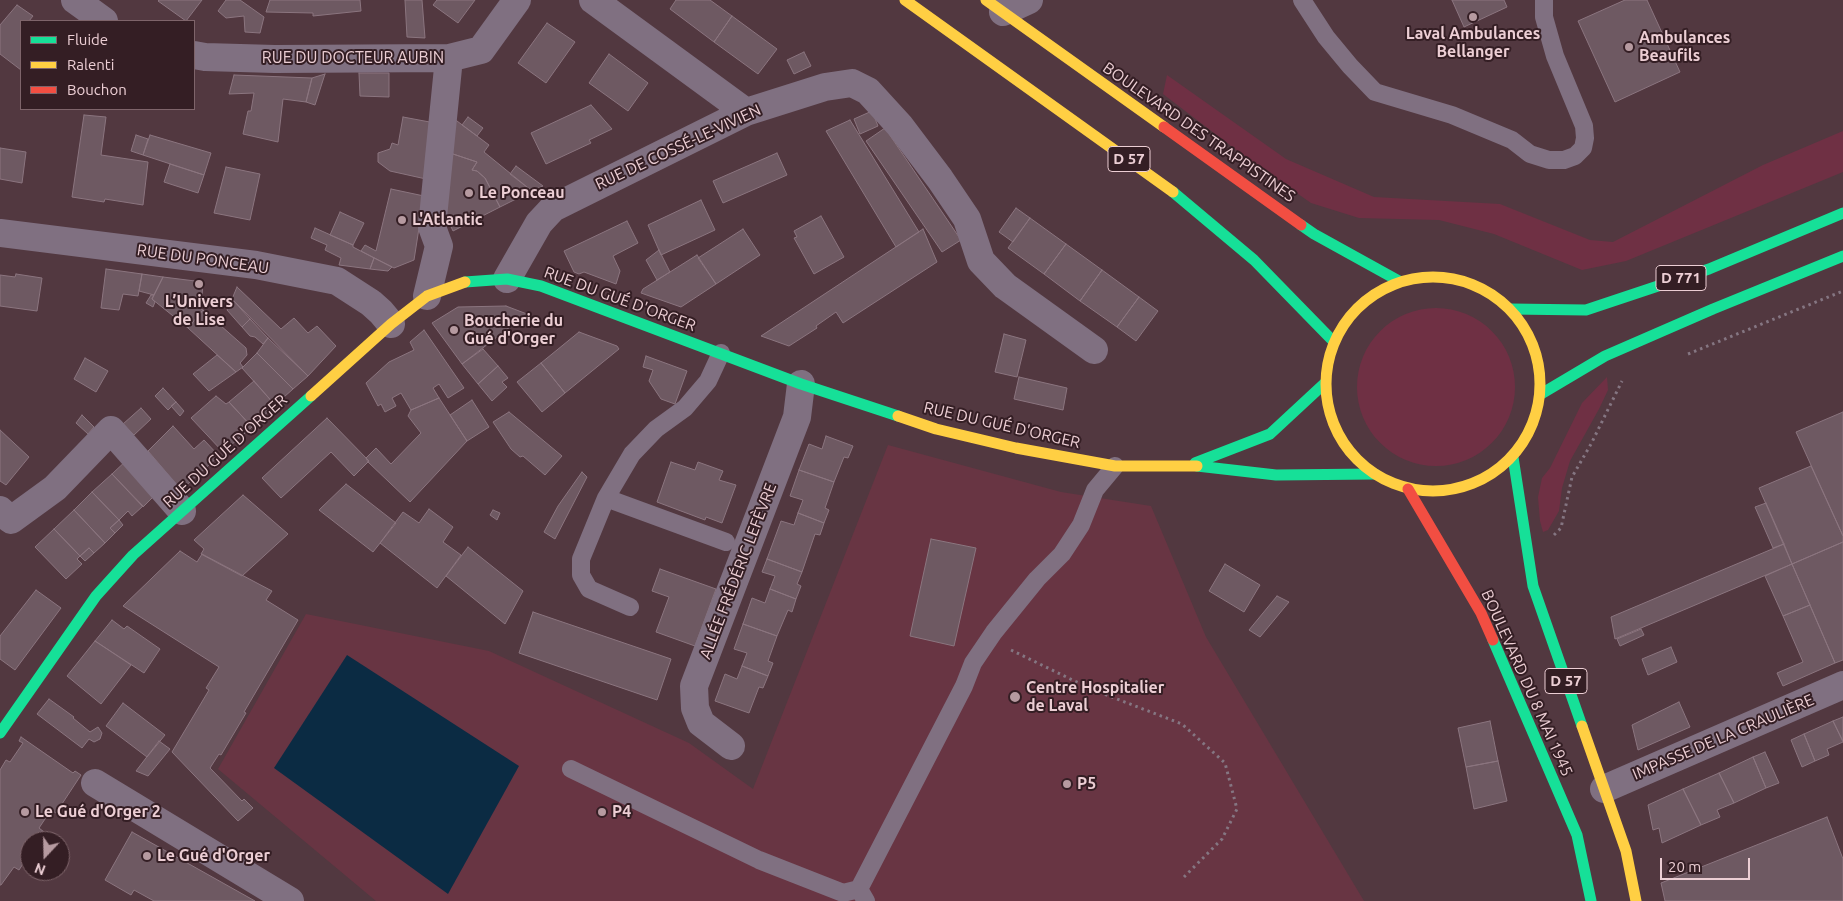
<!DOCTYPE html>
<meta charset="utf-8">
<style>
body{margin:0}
#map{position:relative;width:1843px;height:901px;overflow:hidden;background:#523840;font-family:Ubuntu,sans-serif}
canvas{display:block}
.legend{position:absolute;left:20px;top:20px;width:175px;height:90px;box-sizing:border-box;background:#341e24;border:1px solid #7e646a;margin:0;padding:6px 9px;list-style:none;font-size:15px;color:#ecced4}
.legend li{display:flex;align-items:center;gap:10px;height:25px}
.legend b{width:25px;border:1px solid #7e646a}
.north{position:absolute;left:20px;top:831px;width:50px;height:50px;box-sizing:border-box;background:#341e24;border:1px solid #7e646a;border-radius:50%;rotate:201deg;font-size:14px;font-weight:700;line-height:20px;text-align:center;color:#ecced4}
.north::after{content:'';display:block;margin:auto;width:18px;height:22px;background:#b69aa0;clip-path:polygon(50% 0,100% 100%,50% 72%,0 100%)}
.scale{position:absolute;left:1660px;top:858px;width:90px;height:22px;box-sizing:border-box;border:2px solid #ecced4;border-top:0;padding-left:6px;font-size:15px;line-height:18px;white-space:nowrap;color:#ecced4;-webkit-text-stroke:4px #341e24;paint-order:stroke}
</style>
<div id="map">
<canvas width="1843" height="901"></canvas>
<ul class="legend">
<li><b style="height:6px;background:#16e098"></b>Fluide</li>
<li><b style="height:6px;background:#ffcf43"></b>Ralenti</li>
<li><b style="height:6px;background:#f24e42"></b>Bouchon</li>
</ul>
<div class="north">N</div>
<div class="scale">20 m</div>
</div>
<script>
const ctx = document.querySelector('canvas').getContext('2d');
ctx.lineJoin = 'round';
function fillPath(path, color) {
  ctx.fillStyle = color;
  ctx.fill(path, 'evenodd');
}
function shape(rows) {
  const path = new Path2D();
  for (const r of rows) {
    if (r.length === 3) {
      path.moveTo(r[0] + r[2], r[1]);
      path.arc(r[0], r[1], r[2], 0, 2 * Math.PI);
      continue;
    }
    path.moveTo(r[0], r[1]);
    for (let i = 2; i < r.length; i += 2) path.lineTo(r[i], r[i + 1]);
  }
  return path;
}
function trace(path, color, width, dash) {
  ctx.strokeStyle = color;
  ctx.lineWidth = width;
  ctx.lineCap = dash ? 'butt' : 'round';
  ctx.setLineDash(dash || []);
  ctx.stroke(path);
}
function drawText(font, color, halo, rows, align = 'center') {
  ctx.font = font + ' Ubuntu,sans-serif';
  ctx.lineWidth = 4;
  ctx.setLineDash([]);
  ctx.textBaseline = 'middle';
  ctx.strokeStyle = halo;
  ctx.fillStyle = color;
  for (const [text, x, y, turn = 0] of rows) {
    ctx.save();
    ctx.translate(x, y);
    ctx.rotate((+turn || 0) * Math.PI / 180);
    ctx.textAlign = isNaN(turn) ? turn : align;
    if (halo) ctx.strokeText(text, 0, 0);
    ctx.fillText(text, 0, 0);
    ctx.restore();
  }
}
const built = shape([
 [888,445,1061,492,1151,506,1206,637,1364,901,376,901,218,769,306,614,489,651,689,743,753,789]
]);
const green = shape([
 [1167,75,1286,159,1374,197,1500,204,1590,240,1613,242,1763,165,1843,131,1843,172,1626,261,1582,270,1494,234,1439,220,1359,218,1311,203,1248,159,1163,94],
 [1436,387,79],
 [1607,377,1608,390,1599,409,1570,461,1562,488,1559,511,1548,530,1543,532,1540,521,1538,497,1542,478,1550,468,1582,403]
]);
const water = shape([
 [347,655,519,766,448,894,274,768]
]);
const building = shape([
 [159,0,202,0,186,21,158,1,159,0],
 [226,0,240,0,264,17,260,33,245,32,244,16,226,18,218,11,226,0],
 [270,0,360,0,361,11,313,16,313,13,266,12,270,0],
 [405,0,422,0,425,38,407,37,405,0],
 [437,0,475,0,458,23,433,5,437,0],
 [676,0,710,0,732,16,714,42,670,9,676,0],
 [1452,0,1504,0,1507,7,1464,27,1452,0],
 [1625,0,1647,0,1680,72,1615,102,1578,21,1625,0],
 [17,5,33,16,29,21,21,21,21,70,0,54,0,25,17,5],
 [732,16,777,49,758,74,714,42,732,16],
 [547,23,575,42,546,83,518,63,547,23],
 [804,52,811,66,794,74,787,60,804,52],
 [609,54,648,83,628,111,589,83,609,54],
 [359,73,389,73,389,97,360,96,359,73],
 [325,74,315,105,306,102,312,78,325,74],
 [234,75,312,78,306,102,283,99,278,142,243,134,248,111,251,111,254,93,229,94,234,75],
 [591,105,612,129,589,140,591,143,546,164,531,133,591,105],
 [872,111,878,126,860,134,854,119,872,111],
 [84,115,106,117,101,155,148,162,143,205,105,199,104,202,72,197,84,115],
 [403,117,435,123,426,179,390,171,378,162,378,153,390,149,392,143,398,145,403,117],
 [468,117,483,128,477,136,462,125,468,117],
 [453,118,489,145,484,152,532,191,500,207,485,178,477,171,472,170,477,162,450,153,453,118],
 [850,120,919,232,896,247,826,131,850,120],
 [885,128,961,240,942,252,866,141,885,128],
 [136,135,148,139,143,155,131,151,136,135],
 [150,135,211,153,204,175,143,155,150,135],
 [0,148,26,152,22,183,0,179,0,148],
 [450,153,477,162,472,170,477,171,485,178,500,207,453,231,444,212,450,153],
 [777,153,787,175,723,203,713,181,777,153],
 [170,164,204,175,198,193,164,182,170,164],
 [516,166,543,186,532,191,510,174,516,166],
 [226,167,260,174,250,220,214,213,226,167],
 [391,189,424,196,414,260,394,268,361,251,365,245,376,251,391,189],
 [701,200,715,230,661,255,648,225,701,200],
 [1016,208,1030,218,1013,242,999,232,1016,208],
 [340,212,364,223,353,245,330,235,340,212],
 [821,216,844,257,814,274,794,238,797,237,794,231,821,216],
 [1030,218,1066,244,1044,274,1008,248,1030,218],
 [627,221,638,243,613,256,620,271,616,284,584,272,579,274,574,272,564,251,627,221],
 [315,228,353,245,353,247,374,258,370,269,339,265,341,258,325,250,327,245,311,238,315,228],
 [743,229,760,255,716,284,698,258,743,229],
 [923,229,937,262,843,323,836,312,816,326,817,328,789,346,761,336,923,229],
 [1066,244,1102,270,1080,301,1044,274,1066,244],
 [659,250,670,272,657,280,646,260,659,250],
 [697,255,716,284,681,307,641,293,643,289,697,255],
 [374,258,392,267,388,271,370,269,374,258],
 [106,269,142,274,138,296,123,294,119,310,101,308,106,269],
 [1102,270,1139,297,1117,327,1080,301,1102,270],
 [16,274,42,278,37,311,0,306,0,275,15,277,16,274],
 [142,274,163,277,154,295,139,291,142,274],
 [163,277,203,282,201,309,203,310,188,328,152,299,163,277],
 [237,287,281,329,294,318,308,333,317,326,336,346,308,376,232,299,237,287],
 [151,295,154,295,152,299,155,302,153,307,146,303,151,295],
 [1139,297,1158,311,1136,341,1117,327,1139,297],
 [232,299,250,319,242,327,227,310,232,299],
 [506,306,527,314,524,316,526,319,522,323,519,320,462,364,432,323,458,307,506,306],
 [203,310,246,348,247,355,240,363,243,367,236,372,188,328,203,310],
 [250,319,268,338,263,344,255,337,250,336,242,327,250,319],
 [424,330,464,388,448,398,439,384,433,388,439,398,411,410,401,393,392,398,396,406,385,412,381,404,378,406,366,383,389,362,414,350,410,342,424,330],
 [579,332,617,346,619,349,565,393,541,363,579,332],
 [1004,334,1026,340,1017,377,995,372,1004,334],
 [268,338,308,376,293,389,257,353,268,338],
 [483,349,498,366,478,384,462,364,483,349],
 [257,353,293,389,275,405,242,368,257,353],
 [217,355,236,372,209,391,193,374,217,355],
 [646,356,687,371,675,404,661,399,649,381,653,370,643,367,646,356],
 [85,358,108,371,96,392,74,379,85,358],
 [541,363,565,393,542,412,517,382,541,363],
 [498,366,508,378,502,382,507,387,492,401,478,384,498,366],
 [1019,377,1067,388,1063,410,1014,399,1019,377],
 [254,381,275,405,252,427,229,402,254,381],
 [163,388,176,402,168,410,155,396,163,388],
 [216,396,226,404,229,402,252,427,223,452,191,418,216,396],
 [439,398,467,441,410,502,368,462,366,458,376,448,391,464,421,433,408,416,411,410,439,398],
 [472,400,489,427,467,441,450,415,472,400],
 [176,402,184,411,180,416,171,406,176,402],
 [141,408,151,419,134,435,123,424,141,408],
 [509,412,562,456,545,475,523,456,520,457,511,449,493,422,509,412],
 [1843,412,1843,536,1796,432,1843,412],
 [82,415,94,427,88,434,76,423,82,415],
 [327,418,369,461,354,476,331,452,281,498,262,478,327,418],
 [173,426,194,449,204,440,219,456,181,490,148,451,173,426],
 [0,430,29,457,6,485,0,481,0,430],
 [826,436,853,446,848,458,844,457,834,482,799,470,809,444,822,449,826,436],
 [129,458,160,490,143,507,112,474,129,458],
 [671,462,695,470,698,462,723,471,719,480,736,485,722,523,706,517,705,520,657,502,671,462],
 [1811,466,1843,536,1843,542,1792,564,1759,488,1811,466],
 [799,470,834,482,825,508,829,510,824,523,798,513,803,500,790,496,799,470],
 [582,472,587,477,555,539,544,532,558,506,582,472],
 [112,474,143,506,132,516,128,511,119,520,92,492,112,474],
 [346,484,396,523,373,552,319,510,346,484],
 [92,492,119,520,110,528,115,533,105,543,74,510,92,492],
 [243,495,288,534,242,576,201,554,204,549,194,540,243,495],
 [1766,503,1784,544,1773,548,1755,507,1766,503],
 [429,509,453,527,443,542,461,555,437,588,380,543,403,512,419,523,429,509],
 [74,510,105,543,94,553,89,548,80,556,54,529,74,510],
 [493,510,500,513,497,520,490,515,493,510],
 [798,513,824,523,820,535,815,534,802,572,767,559,781,521,794,525,798,513],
 [119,520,123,525,115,533,110,528,119,520],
 [54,529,80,556,77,559,82,564,66,579,35,547,54,529],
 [931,539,976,548,954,646,910,636,931,539],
 [1843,542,1843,660,1835,663,1792,564,1843,542],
 [1784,544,1792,564,1615,639,1611,617,1784,544],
 [468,547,523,591,505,624,446,576,468,547],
 [89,548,94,553,85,561,80,556,89,548],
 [180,551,197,562,202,554,272,591,266,600,298,620,244,712,246,713,221,755,219,754,210,768,242,801,244,799,253,808,238,821,172,752,209,690,206,688,219,667,123,606,180,551],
 [767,559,802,572,797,584,801,586,796,599,770,589,775,576,762,572,767,559],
 [1225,564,1260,585,1244,612,1209,591,1225,564],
 [1792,564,1810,605,1783,616,1765,576,1792,564],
 [660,569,716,589,695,646,656,632,669,597,652,591,660,569],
 [770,589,796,599,792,612,788,610,777,636,743,624,752,598,765,603,770,589],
 [36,590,61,608,15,670,0,659,0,636,36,590],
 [1277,596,1289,602,1260,637,1249,630,1277,596],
 [1810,605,1835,663,1783,686,1777,673,1803,662,1783,616,1810,605],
 [533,612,671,659,657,700,519,653,533,612],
 [112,620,124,629,127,626,160,649,144,673,95,641,112,620],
 [743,624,777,636,768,661,773,663,768,676,742,666,747,653,734,649,743,624],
 [1641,629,1644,635,1620,646,1617,639,1641,629],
 [95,641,131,665,101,704,67,676,95,641],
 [1671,647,1677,662,1648,675,1642,659,1671,647],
 [742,666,768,676,763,688,759,687,749,713,715,701,725,674,737,679,742,666],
 [49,699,74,717,73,718,90,732,98,727,102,733,100,739,94,742,89,739,82,748,37,714,49,699],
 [1679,702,1690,727,1638,750,1632,725,1679,702],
 [123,703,165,735,147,757,106,726,123,703],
 [1843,717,1843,741,1833,721,1843,717],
 [1490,721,1498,761,1466,767,1458,728,1490,721],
 [1833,721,1843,742,1827,749,1829,755,1815,761,1804,734,1833,721],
 [1804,734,1815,761,1802,767,1791,740,1804,734],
 [21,737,73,773,75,771,81,775,56,813,51,810,39,828,44,832,38,841,30,841,30,853,19,870,14,867,1,885,0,885,0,770,6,760,10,762,23,743,19,741,21,737],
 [159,741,170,749,148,776,136,771,159,741],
 [1765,752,1779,783,1766,788,1753,757,1765,752],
 [1753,757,1766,788,1734,803,1719,773,1753,757],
 [1498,761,1507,801,1474,809,1466,767,1498,761],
 [1719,773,1734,803,1717,810,1720,817,1701,825,1683,789,1719,773],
 [1683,789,1701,825,1662,843,1659,828,1653,830,1648,805,1683,789],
 [1827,817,1843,859,1843,901,1665,901,1661,883,1827,817],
 [132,832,255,901,154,901,134,890,131,895,105,880,132,832]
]);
const path = shape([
 [1688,354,1843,291],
 [1554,535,1561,528,1572,477,1591,444,1622,381],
 [1011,650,1091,689,1182,724,1225,763,1237,809,1222,839,1184,877]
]);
const lane = shape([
 [1302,0,1326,37,1350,66,1375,92,1452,115,1512,140,1530,154,1549,160,1564,160,1575,156,1583,148,1585,138,1584,126,1555,56,1544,17,1544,0],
 [606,498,726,542],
 [630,607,589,589,581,575,581,559,606,498,632,454,656,429,685,408,708,381,721,353],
 [571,769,759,860,843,893,859,889],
 [866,901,859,889,964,686,973,663,994,632,1037,579,1062,554,1081,525,1095,490,1115,466]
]);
const street = shape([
 [75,0,104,21],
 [593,0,746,112],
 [1003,12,1029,0],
 [194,55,205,57,275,59,449,58,481,50,517,0],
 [0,233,256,265,337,281,371,303,381,312,391,324],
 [507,279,539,223,553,208,746,112,825,87,852,83,868,91,900,126,940,179,967,219,981,261,1005,286,1094,350],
 [427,296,439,246,432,227,449,58],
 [0,510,11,520,55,488,111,430,182,511],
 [731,746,701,723,695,708,694,686,797,417,801,384],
 [95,783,290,901],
 [1604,789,1843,685]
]);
const fast = shape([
 [1173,192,1254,260,1334,342],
 [1301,225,1314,234,1399,281],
 [465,282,507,279,541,286,801,384,898,416],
 [1511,309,1586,310,1709,269,1843,213],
 [1541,394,1605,356,1713,309,1843,256],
 [1513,457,1533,586,1582,726],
 [1195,463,1270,434,1325,383],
 [1197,466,1276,475,1375,474],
 [1493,640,1577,835,1591,901],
 [0,733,96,596,133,555,311,396]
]);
const slow = shape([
 [905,0,1173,192],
 [986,0,1164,127],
 [1433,384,107],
 [311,396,391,324,427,296,465,282],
 [898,416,936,429,1016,448,1115,466,1197,466],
 [1582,726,1626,851,1636,901]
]);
const jam = shape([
 [1164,127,1301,225],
 [1408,489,1481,613,1493,640]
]);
const markers = [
 [1473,17,5,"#b69aa0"],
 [1629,47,5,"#b69aa0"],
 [469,193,5,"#b69aa0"],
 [402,220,5,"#b69aa0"],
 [199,284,5,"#b69aa0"],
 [454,330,5,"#b69aa0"],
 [1015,697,6,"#b69aa0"],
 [1067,784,5,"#b69aa0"],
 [25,812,5,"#b69aa0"],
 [602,812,5,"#b69aa0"],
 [147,856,5,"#b69aa0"]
];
const shields = [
 [1129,159,42],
 [1681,278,50],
 [1566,681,42]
];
const shieldNames = [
 ["D 57",1129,159],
 ["D 771",1681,278],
 ["D 57",1566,681]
];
const poiNames = [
 ["Laval Ambulances",1473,34,"center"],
 ["Bellanger",1473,52,"center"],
 ["Ambulances",1639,38],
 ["Beaufils",1639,56],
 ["Le Ponceau",479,193],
 ["L'Atlantic",412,220],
 ["L’Univers",199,302,"center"],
 ["de Lise",199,320,"center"],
 ["Boucherie du",464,321],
 ["Gué d'Orger",464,339],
 ["Centre Hospitalier",1026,688],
 ["de Laval",1026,706],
 ["P5",1077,784],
 ["Le Gué d'Orger 2",35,812],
 ["P4",612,812],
 ["Le Gué d'Orger",157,856]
];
const streetNames = [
 ["RUE DU DOCTEUR AUBIN",353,58],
 ["BOULEVARD DES TRAPPISTINES",1199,132,35],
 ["RUE DE COSSÉ-LE-VIVIEN",678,147,-25],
 ["RUE DU PONCEAU",203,259,8],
 ["RUE DU GUÉ D'ORGER",620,299,20],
 ["RUE DU GUÉ D'ORGER",1002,425,13],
 ["RUE DU GUÉ D'ORGER",225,451,-42],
 ["ALLÉE FRÉDÉRIC LEFÈVRE",738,571,-69],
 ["BOULEVARD DU 8 MAI 1945",1527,683,66],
 ["IMPASSE DE LA CRAULIÈRE",1723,737,-23]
];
fillPath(built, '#683543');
fillPath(green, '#6f3044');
fillPath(water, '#0b2b43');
fillPath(building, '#6e5962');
trace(building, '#8b757f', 1);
trace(path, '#857682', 3, [2.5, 4]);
trace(lane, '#807081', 18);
trace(street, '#807081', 28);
trace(fast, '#16e098', 11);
trace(slow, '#ffcf43', 11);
trace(jam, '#f24e42', 11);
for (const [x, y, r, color] of markers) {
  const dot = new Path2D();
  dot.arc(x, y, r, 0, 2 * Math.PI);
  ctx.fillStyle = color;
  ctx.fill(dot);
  trace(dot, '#341e24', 2);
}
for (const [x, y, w] of shields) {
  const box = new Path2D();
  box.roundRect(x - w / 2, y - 12.5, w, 25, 4);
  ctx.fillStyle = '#341e24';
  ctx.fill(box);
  trace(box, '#ecced4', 1);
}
drawText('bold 15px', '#ecced4', null, shieldNames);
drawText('bold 16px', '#ecced4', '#341e24', poiNames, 'left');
drawText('16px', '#ecced4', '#341e24', streetNames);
</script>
